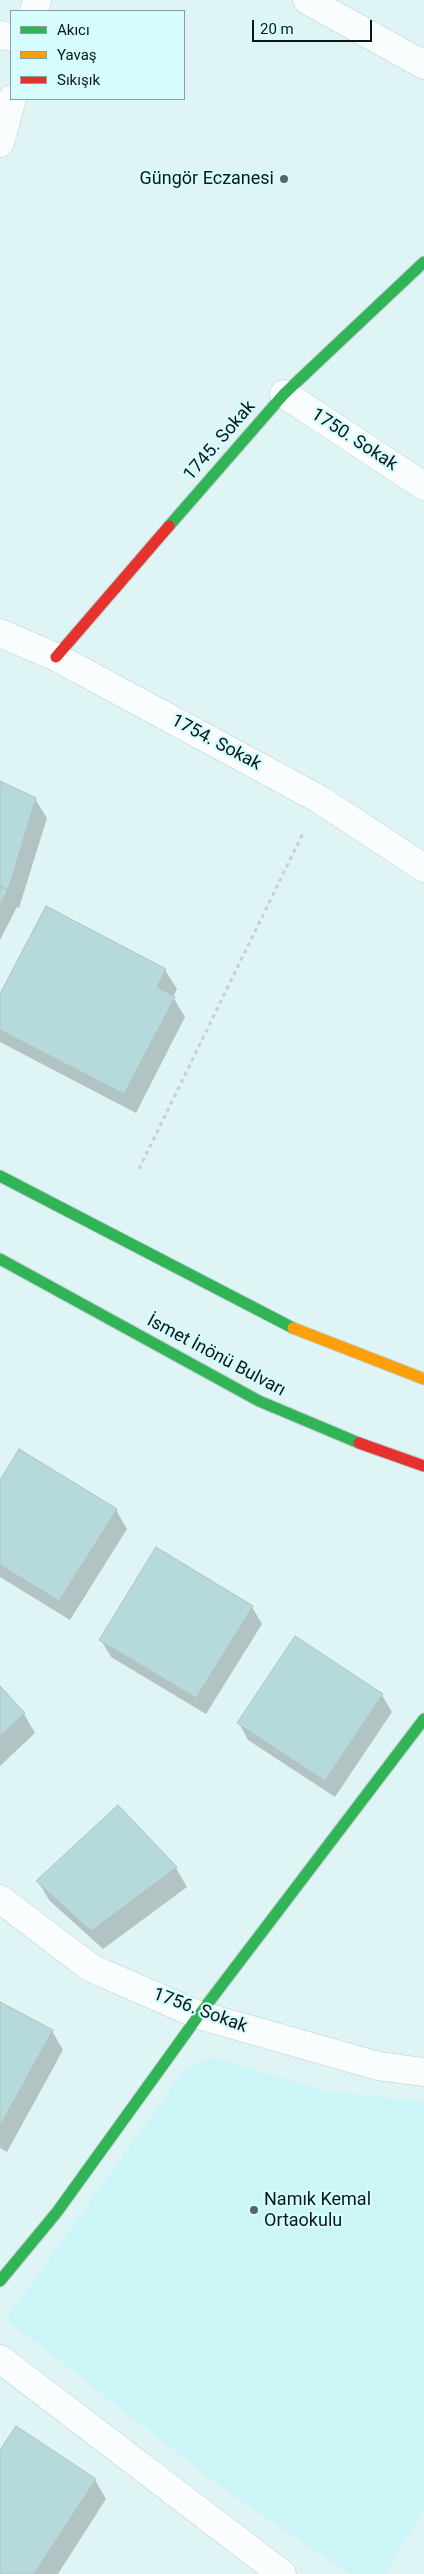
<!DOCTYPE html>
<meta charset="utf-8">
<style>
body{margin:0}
#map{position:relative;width:424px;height:2574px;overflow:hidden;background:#dff4f5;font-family:Roboto,sans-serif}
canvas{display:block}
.legend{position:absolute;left:10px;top:10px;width:175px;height:90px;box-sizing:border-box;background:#d6fcfe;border:1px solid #83a1a3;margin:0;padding:6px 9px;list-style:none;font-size:15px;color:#07191a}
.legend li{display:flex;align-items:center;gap:10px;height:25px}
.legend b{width:25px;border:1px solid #83a1a3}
.scale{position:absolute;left:252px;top:20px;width:120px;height:22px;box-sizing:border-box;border:2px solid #07191a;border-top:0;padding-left:6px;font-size:15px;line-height:18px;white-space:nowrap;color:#07191a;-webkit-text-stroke:4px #d6fcfe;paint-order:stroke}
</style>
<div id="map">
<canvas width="424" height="2574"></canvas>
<ul class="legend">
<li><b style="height:6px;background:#30b455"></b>Akıcı</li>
<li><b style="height:6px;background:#ff9f0a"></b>Yavaş</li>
<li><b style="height:6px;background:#e5322d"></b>Sıkışık</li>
</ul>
<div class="scale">20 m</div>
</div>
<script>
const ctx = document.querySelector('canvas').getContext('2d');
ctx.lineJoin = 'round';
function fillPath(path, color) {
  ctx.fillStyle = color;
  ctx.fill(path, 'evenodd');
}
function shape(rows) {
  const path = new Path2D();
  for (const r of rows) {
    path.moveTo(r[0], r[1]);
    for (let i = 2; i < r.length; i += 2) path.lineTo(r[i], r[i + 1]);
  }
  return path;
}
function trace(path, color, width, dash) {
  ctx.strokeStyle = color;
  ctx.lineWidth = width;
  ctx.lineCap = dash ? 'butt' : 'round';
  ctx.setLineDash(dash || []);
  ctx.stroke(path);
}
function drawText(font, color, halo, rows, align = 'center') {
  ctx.font = font + ' Roboto,sans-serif';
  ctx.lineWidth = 4.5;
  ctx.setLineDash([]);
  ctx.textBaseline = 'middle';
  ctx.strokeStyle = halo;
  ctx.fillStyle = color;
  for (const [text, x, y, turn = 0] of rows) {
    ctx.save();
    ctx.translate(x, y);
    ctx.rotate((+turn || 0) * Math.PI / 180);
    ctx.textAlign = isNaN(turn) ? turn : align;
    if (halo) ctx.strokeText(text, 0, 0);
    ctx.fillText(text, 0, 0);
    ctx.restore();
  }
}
const built = shape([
 [213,2057,325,2091,424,2102,424,2509,385,2574,350,2574,225,2490,6,2319,183,2072]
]);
const shadow = shape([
 [0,782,35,799,47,818,19,908,17,907,0,940],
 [165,970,177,989,173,997,185,1017,136,1113,0,1042,0,997],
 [0,1483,116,1510,127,1529,70,1620,0,1577],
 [252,1607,262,1624,206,1714,111,1657,101,1640],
 [0,1688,24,1714,35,1733,0,1766],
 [382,1695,392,1712,335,1797,248,1740,239,1723],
 [176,1868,187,1887,103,1949,49,1900,38,1881],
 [0,2003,52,2031,63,2050,7,2152,0,2148],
 [0,2452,95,2480,106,2499,58,2574,0,2574]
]);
const building = shape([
 [0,781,36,798,8,890,0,886,0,781],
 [0,886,8,890,0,905,0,886],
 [46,906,166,969,157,987,175,997,124,1094,0,1030,0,994,46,906],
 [19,1449,117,1509,59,1601,0,1565,0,1480,19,1449],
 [156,1547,253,1606,196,1698,99,1640,156,1547],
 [295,1636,383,1694,325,1781,237,1723,295,1636],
 [0,1686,25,1713,0,1736,0,1686],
 [118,1805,177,1867,91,1931,36,1881,118,1805],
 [0,2002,53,2030,0,2126,0,2002],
 [16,2426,96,2479,34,2574,0,2574,0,2450,16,2426]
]);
const path = shape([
 [139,1169,304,831]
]);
const street = shape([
 [307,0,424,65],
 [34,11,37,0],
 [0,35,11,37],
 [0,143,12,99],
 [284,394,424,486],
 [0,633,56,657,319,799,424,868],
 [0,1899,91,1968,199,2015,378,2066,424,2072],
 [0,2359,282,2574]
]);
const fast = shape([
 [169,526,284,394,424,262],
 [0,1176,293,1328],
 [0,1259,259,1401,359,1443],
 [0,2281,57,2212,199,2015,424,1719]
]);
const slow = shape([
 [293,1328,424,1379]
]);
const jam = shape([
 [56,657,169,526],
 [359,1443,424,1466]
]);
const markers = [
 [284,179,5,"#536667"],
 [254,2210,5,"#536667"]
];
const poiNames = [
 ["Güngör Eczanesi",274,179],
 ["Namık Kemal",264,2200,"left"],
 ["Ortaokulu",264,2221,"left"]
];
const streetNames = [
 ["1750. Sokak",354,440,33],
 ["1745. Sokak",220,441,-49],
 ["1754. Sokak",216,743,28],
 ["İsmet İnönü Bulvarı",216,1356,28],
 ["1756. Sokak",200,2011,20]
];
fillPath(built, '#cbf5f7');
fillPath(shadow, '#0003');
fillPath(building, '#b6dadc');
trace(building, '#afc1c2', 1);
trace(street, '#bccecf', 29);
trace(fast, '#bccecf', 13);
trace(slow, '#bccecf', 13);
trace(jam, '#bccecf', 13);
trace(path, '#cacfd0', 3, [4, 4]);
trace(street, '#fafdfe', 28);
trace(fast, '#30b455', 11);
trace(slow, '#ff9f0a', 11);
trace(jam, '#e5322d', 11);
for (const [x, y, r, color] of markers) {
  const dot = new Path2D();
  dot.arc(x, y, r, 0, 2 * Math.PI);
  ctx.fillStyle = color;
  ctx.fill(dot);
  trace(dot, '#d6fcfe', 2);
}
drawText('18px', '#07191a', '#d6fcfe', poiNames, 'right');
drawText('18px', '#07191a', '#d6fcfe', streetNames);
</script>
